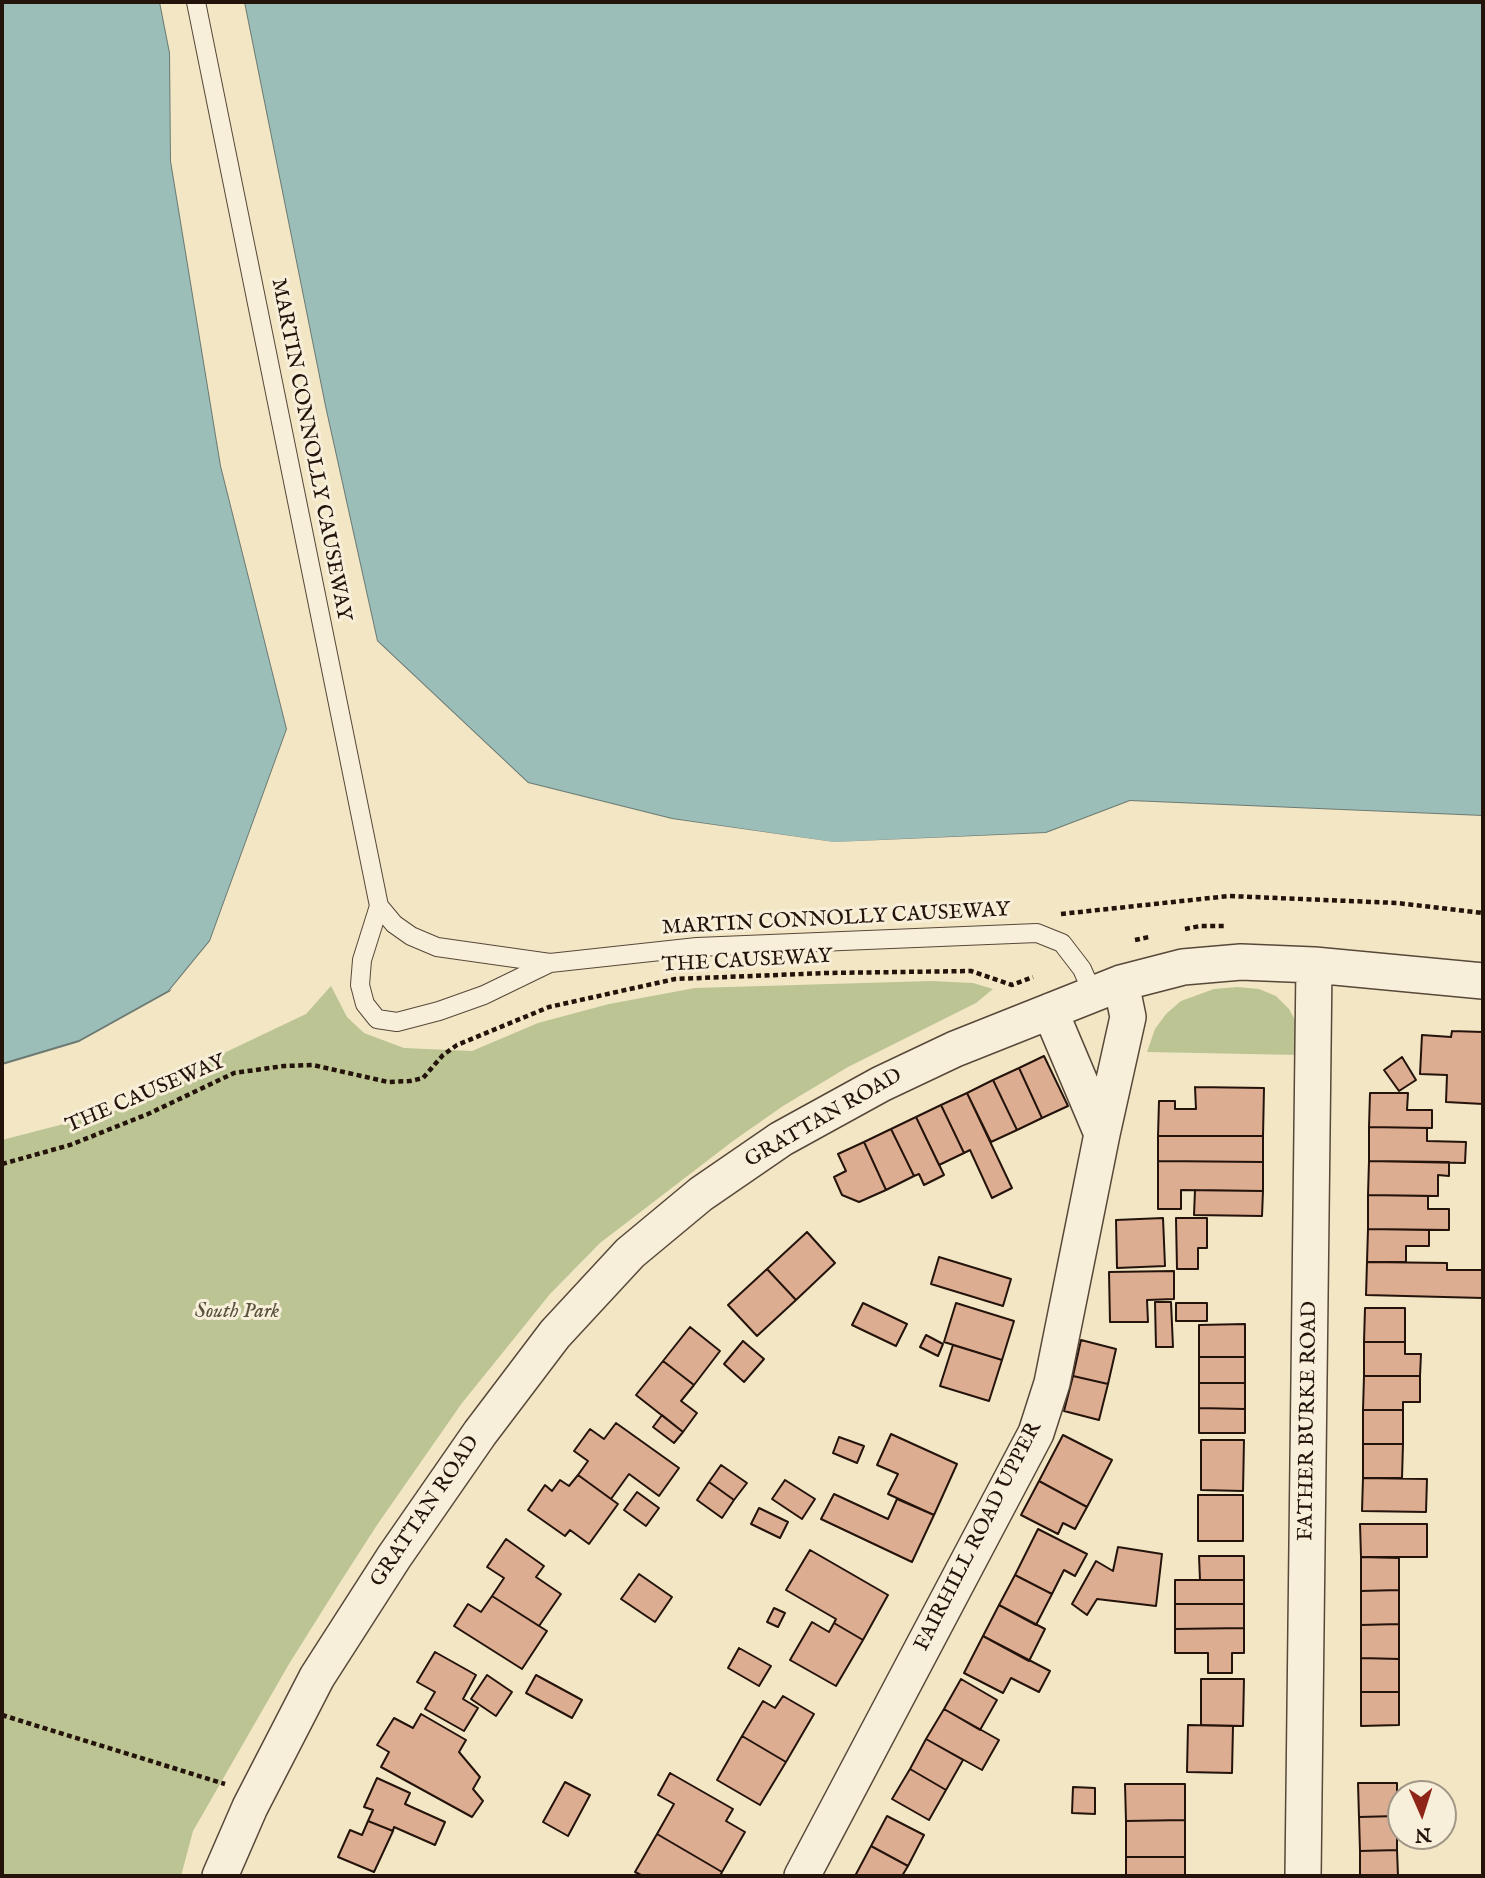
<!DOCTYPE html>
<style>
body{margin:0}
#map{position:relative;width:1485px;height:1878px;overflow:hidden;background:#f2e6c4;font-family:"IM FELL English",serif}
canvas{display:block}
.frame{position:absolute;inset:0;border:4px solid #23130b;pointer-events:none}
.north{position:absolute;left:1387px;top:1780px;width:70px;height:70px;box-sizing:border-box;background:#f7efd9;border:2px solid #a29787;border-radius:50%;rotate:177deg;font-size:19px;font-weight:700;line-height:28px;text-align:center;color:#23130b}
.north::after{content:'';display:block;margin:auto;width:24px;height:32px;background:#8f2418;clip-path:polygon(50% 0,100% 100%,50% 72%,0 100%)}
</style>
<div id="map">
<canvas width="1485" height="1878"></canvas>
<div class="frame"></div>
<div class="north">N</div>
</div>
<script>
const ctx = document.querySelector('canvas').getContext('2d');
ctx.lineJoin = 'round';
function fillPath(path, color) {
  ctx.fillStyle = color;
  ctx.fill(path, 'evenodd');
}
function shape(rows) {
  const path = new Path2D();
  for (const r of rows) {
    path.moveTo(r[0], r[1]);
    for (let i = 2; i < r.length; i += 2) path.lineTo(r[i], r[i + 1]);
  }
  return path;
}
function trace(path, color, width, dash) {
  ctx.strokeStyle = color;
  ctx.lineWidth = width;
  ctx.lineCap = dash ? 'butt' : 'round';
  ctx.setLineDash(dash || []);
  ctx.stroke(path);
}
function drawText(font, color, halo, rows, align = 'center') {
  ctx.font = font + ' "IM FELL English",serif';
  ctx.lineWidth = 6;
  ctx.setLineDash([]);
  ctx.textBaseline = 'middle';
  ctx.strokeStyle = halo;
  ctx.fillStyle = color;
  for (const [text, x, y, turn = 0] of rows) {
    ctx.save();
    ctx.translate(x, y);
    ctx.rotate((+turn || 0) * Math.PI / 180);
    ctx.textAlign = isNaN(turn) ? turn : align;
    if (halo) ctx.strokeText(text, 0, 0);
    ctx.fillText(text, 0, 0);
    ctx.restore();
  }
}
const green = shape([
 [931,981,973,983,993,989,976,1003,848,1067,783,1106,733,1141,600,1243,550,1294,462,1403,377,1525,341,1581,289,1664,193,1831,181,1876,2,1876,2,1140,114,1111,224,1053,306,1014,331,986,347,1017,364,1033,404,1048,472,1051,538,1023,609,1004,695,988],
 [1237,987,1259,989,1276,996,1289,1009,1296,1022,1300,1055,1147,1052,1155,1029,1166,1014,1181,1001,1214,989]
]);
const water = shape([
 [2,2,160,2,170,53,171,161,221,466,287,729,210,941,169,991,79,1041,2,1064,2,2],
 [244,2,1483,2,1483,816,1130,801,1046,833,834,843,672,819,528,783,377,641,325,406,244,2]
]);
const pier = shape([
 [160,2,163,2,174,53,174,160,225,465,290,729,248,851,213,942,178,986,169,991,210,941,287,729,221,466,171,161,170,53],
 [240,2,244,2,325,406,377,641,528,783,672,819,834,842,1046,833,1130,801,1483,816,1483,819,1131,805,1046,837,834,846,671,822,527,786,374,642,322,407]
]);
const building = shape([
 [1452,1031,1483,1032,1483,1104,1446,1102,1447,1075,1420,1074,1422,1035,1451,1037,1452,1031],
 [1044,1056,1068,1106,1042,1118,1019,1068,1044,1056],
 [1402,1057,1416,1080,1399,1091,1384,1070,1402,1057],
 [1019,1068,1042,1118,1017,1130,993,1080,1019,1068],
 [993,1080,1017,1130,991,1142,967,1093,993,1080],
 [1195,1087,1264,1088,1263,1136,1158,1136,1159,1101,1175,1101,1175,1109,1196,1109,1195,1087],
 [967,1093,1012,1188,992,1198,970,1150,964,1153,941,1105,967,1093],
 [1370,1093,1408,1093,1407,1110,1432,1110,1432,1128,1369,1127,1370,1093],
 [941,1105,964,1153,939,1165,916,1117,941,1105],
 [916,1117,944,1175,924,1185,919,1174,914,1176,891,1129,916,1117],
 [1369,1127,1427,1128,1427,1141,1466,1142,1465,1163,1369,1161,1369,1127],
 [891,1129,914,1176,886,1190,864,1142,891,1129],
 [1158,1136,1263,1136,1263,1162,1158,1161,1158,1136],
 [864,1142,886,1190,859,1202,842,1195,834,1177,846,1171,838,1154,864,1142],
 [1158,1161,1263,1162,1263,1191,1181,1190,1181,1209,1158,1209,1158,1161],
 [1369,1161,1449,1162,1449,1176,1438,1175,1438,1196,1368,1195,1369,1161],
 [1195,1190,1263,1191,1262,1216,1194,1215,1195,1190],
 [1368,1195,1428,1196,1428,1209,1449,1209,1449,1230,1368,1229,1368,1195],
 [1163,1218,1165,1266,1117,1268,1116,1220,1163,1218],
 [1176,1218,1207,1218,1207,1248,1198,1248,1198,1269,1177,1269,1176,1218],
 [1368,1229,1429,1230,1429,1246,1406,1246,1406,1262,1367,1262,1368,1229],
 [807,1232,835,1263,796,1300,767,1269,807,1232],
 [939,1257,1011,1279,1003,1306,931,1284,939,1257],
 [1367,1262,1447,1263,1447,1270,1483,1270,1483,1298,1366,1295,1367,1262],
 [767,1269,796,1300,757,1336,728,1305,767,1269],
 [1174,1271,1174,1299,1147,1300,1148,1322,1110,1322,1109,1272,1174,1271],
 [1155,1302,1171,1302,1173,1347,1156,1347,1155,1302],
 [863,1303,907,1324,896,1346,852,1325,863,1303],
 [956,1303,1014,1321,1002,1360,944,1342,956,1303],
 [1176,1303,1207,1303,1207,1321,1176,1321,1176,1303],
 [1365,1308,1405,1308,1405,1342,1364,1342,1365,1308],
 [1245,1324,1245,1357,1199,1357,1199,1325,1245,1324],
 [690,1327,720,1351,694,1385,663,1361,690,1327],
 [926,1335,943,1344,938,1356,920,1347,926,1335],
 [1081,1340,1116,1349,1108,1384,1073,1376,1081,1340],
 [743,1341,764,1359,744,1382,724,1364,743,1341],
 [1364,1342,1405,1342,1405,1354,1421,1354,1420,1376,1364,1376,1364,1342],
 [953,1345,1002,1360,989,1401,940,1386,953,1345],
 [1199,1357,1245,1357,1245,1383,1199,1383,1199,1357],
 [663,1361,694,1385,681,1401,697,1413,683,1432,636,1395,663,1361],
 [1073,1376,1108,1384,1099,1420,1064,1411,1073,1376],
 [1364,1376,1420,1376,1420,1402,1403,1402,1403,1410,1363,1410,1364,1376],
 [1199,1383,1245,1383,1245,1409,1199,1408,1199,1383],
 [1199,1408,1245,1409,1245,1433,1199,1433,1199,1408],
 [1363,1410,1403,1410,1403,1444,1363,1444,1363,1410],
 [662,1415,683,1432,674,1443,653,1427,662,1415],
 [616,1423,679,1468,659,1496,629,1474,611,1499,578,1475,588,1461,574,1451,590,1429,604,1439,616,1423],
 [891,1434,957,1464,934,1515,888,1494,898,1474,877,1465,891,1434],
 [1063,1435,1112,1460,1087,1507,1039,1481,1063,1435],
 [839,1437,864,1446,857,1463,833,1453,839,1437],
 [1201,1440,1244,1440,1243,1491,1201,1490,1201,1440],
 [1363,1444,1403,1444,1402,1478,1363,1478,1363,1444],
 [721,1465,747,1483,734,1500,709,1482,721,1465],
 [578,1475,618,1504,589,1544,570,1530,565,1536,528,1510,545,1485,552,1491,560,1480,569,1486,578,1475],
 [1363,1478,1427,1479,1426,1512,1362,1511,1363,1478],
 [785,1480,815,1499,802,1519,772,1499,785,1480],
 [1039,1481,1087,1507,1075,1529,1063,1523,1058,1534,1021,1515,1039,1481],
 [709,1482,734,1500,722,1518,697,1500,709,1482],
 [637,1492,659,1508,646,1526,624,1510,637,1492],
 [834,1494,888,1519,897,1499,934,1515,912,1562,821,1519,834,1494],
 [1198,1495,1243,1495,1243,1541,1198,1541,1198,1495],
 [759,1508,788,1522,780,1538,751,1524,759,1508],
 [1360,1524,1427,1524,1427,1557,1361,1557,1360,1524],
 [1038,1529,1087,1554,1075,1576,1064,1570,1052,1594,1015,1575,1038,1529],
 [506,1539,544,1566,536,1577,561,1594,539,1626,492,1596,504,1578,487,1567,506,1539],
 [1118,1547,1162,1554,1156,1606,1097,1599,1087,1615,1072,1604,1096,1561,1113,1571,1118,1547],
 [810,1550,888,1595,863,1640,834,1623,836,1619,786,1590,810,1550],
 [1199,1556,1244,1556,1244,1580,1200,1580,1199,1556],
 [1361,1557,1399,1558,1399,1590,1361,1591,1361,1557],
 [639,1574,672,1597,655,1622,621,1599,639,1574],
 [1015,1575,1052,1594,1036,1625,999,1605,1015,1575],
 [1175,1580,1244,1580,1244,1604,1175,1604,1175,1580],
 [1399,1590,1399,1624,1361,1625,1361,1591,1399,1590],
 [492,1596,547,1631,522,1669,454,1626,468,1604,481,1612,492,1596],
 [1175,1604,1244,1604,1244,1628,1175,1629,1175,1604],
 [999,1605,1045,1629,1029,1661,983,1636,999,1605],
 [774,1608,785,1613,778,1627,767,1622,774,1608],
 [812,1622,829,1632,834,1623,863,1640,836,1686,790,1660,812,1622],
 [1399,1624,1399,1659,1361,1658,1361,1625,1399,1624],
 [1244,1628,1244,1653,1232,1653,1232,1673,1208,1673,1208,1653,1175,1653,1175,1629,1244,1628],
 [983,1636,1050,1671,1039,1692,1011,1678,1003,1693,964,1673,983,1636],
 [739,1648,771,1666,759,1686,728,1668,739,1648],
 [435,1652,476,1675,463,1699,478,1708,464,1731,425,1709,435,1692,417,1682,435,1652],
 [1361,1658,1399,1659,1399,1692,1361,1692,1361,1658],
 [487,1675,512,1692,496,1716,471,1699,487,1675],
 [536,1675,582,1700,572,1718,526,1693,536,1675],
 [961,1679,997,1700,980,1730,944,1709,961,1679],
 [1201,1679,1244,1679,1243,1726,1201,1725,1201,1679],
 [1361,1692,1399,1692,1399,1725,1361,1726,1361,1692],
 [783,1696,814,1714,786,1762,742,1736,763,1701,775,1708,783,1696],
 [944,1709,999,1740,982,1770,926,1739,944,1709],
 [421,1714,466,1740,459,1752,480,1777,473,1789,483,1801,472,1817,381,1767,389,1752,377,1745,394,1718,413,1728,421,1714],
 [1188,1725,1233,1726,1232,1773,1187,1772,1188,1725],
 [742,1736,786,1762,760,1805,717,1780,742,1736],
 [926,1739,963,1760,946,1790,910,1769,926,1739],
 [910,1769,946,1790,929,1820,892,1799,910,1769],
 [670,1773,733,1809,726,1821,745,1832,722,1872,657,1834,674,1804,658,1795,670,1773],
 [377,1778,410,1793,405,1804,445,1822,435,1845,394,1827,393,1831,368,1821,373,1810,364,1807,377,1778],
 [565,1782,590,1795,568,1836,543,1822,565,1782],
 [1358,1783,1397,1783,1397,1816,1359,1817,1358,1783],
 [1125,1784,1185,1784,1185,1820,1126,1821,1125,1784],
 [1073,1787,1095,1788,1095,1814,1072,1813,1073,1787],
 [887,1816,924,1835,908,1866,871,1846,887,1816],
 [1397,1816,1397,1850,1360,1851,1359,1817,1397,1816],
 [1185,1820,1185,1857,1126,1857,1126,1821,1185,1820],
 [368,1821,393,1831,374,1872,338,1857,350,1830,362,1835,368,1821],
 [657,1834,722,1872,720,1876,643,1876,635,1872,657,1834],
 [871,1846,908,1866,902,1876,855,1876,871,1846],
 [1397,1850,1398,1876,1360,1876,1360,1851,1397,1850],
 [1126,1857,1185,1857,1185,1876,1126,1876,1126,1857]
]);
const path = shape([
 [1061,914,1229,896,1397,903,1483,913],
 [1185,929,1200,926,1225,926],
 [1135,940,1149,937],
 [2,1164,70,1145,148,1114,234,1073,284,1066,313,1065,388,1082,410,1081,423,1078,443,1055,457,1045,549,1007,675,979,827,973,971,971,1012,985,1033,977],
 [2,1715,225,1784]
]);
const lane = shape([
 [196,2,379,906,362,960,360,985,365,1004,377,1019,397,1022,439,1011,484,995,550,963],
 [379,906,394,924,411,936,437,947,550,963,697,947,1037,933,1062,943,1082,969,1093,994]
]);
const street = shape([
 [1050,1011,1102,1134],
 [220,1876,250,1807,317,1677,394,1557,480,1433,555,1334,630,1253,701,1194,781,1139,881,1084,955,1049,1121,983,1183,967,1241,962,1314,965,1483,981],
 [802,1876,1036,1433,1052,1383,1102,1134,1128,1017,1121,983],
 [1303,1876,1314,965]
]);
const streetNames = [
 ["MARTIN CONNOLLY CAUSEWAY",310,450,79],
 ["MARTIN CONNOLLY CAUSEWAY",836,920,-3],
 ["THE CAUSEWAY",747,962,-3],
 ["THE CAUSEWAY",146,1095,-23],
 ["GRATTAN ROAD",824,1119,-30],
 ["FATHER BURKE ROAD",1309,1421,-89],
 ["GRATTAN ROAD",426,1512,-56],
 ["FAIRHILL ROAD UPPER",979,1537,-63]
];
const parkNames = [
 ["South Park",237,1313]
];
fillPath(green, '#bcc493');
fillPath(water, '#9cbeb8');
trace(water, '#6c7a73', 2);
fillPath(pier, '#f2e6c4');
fillPath(building, '#ddad91');
trace(building, '#23130b', 2);
trace(lane, '#574839', 20);
trace(street, '#574839', 38);
trace(path, '#23130b', 4.5, [5, 3.5]);
trace(lane, '#f7efd9', 18);
trace(street, '#f7efd9', 35);
drawText('21px', '#23130b', '#f7efd9', streetNames);
drawText('italic 21px', '#59513b', '#f7efd9', parkNames);
</script>
